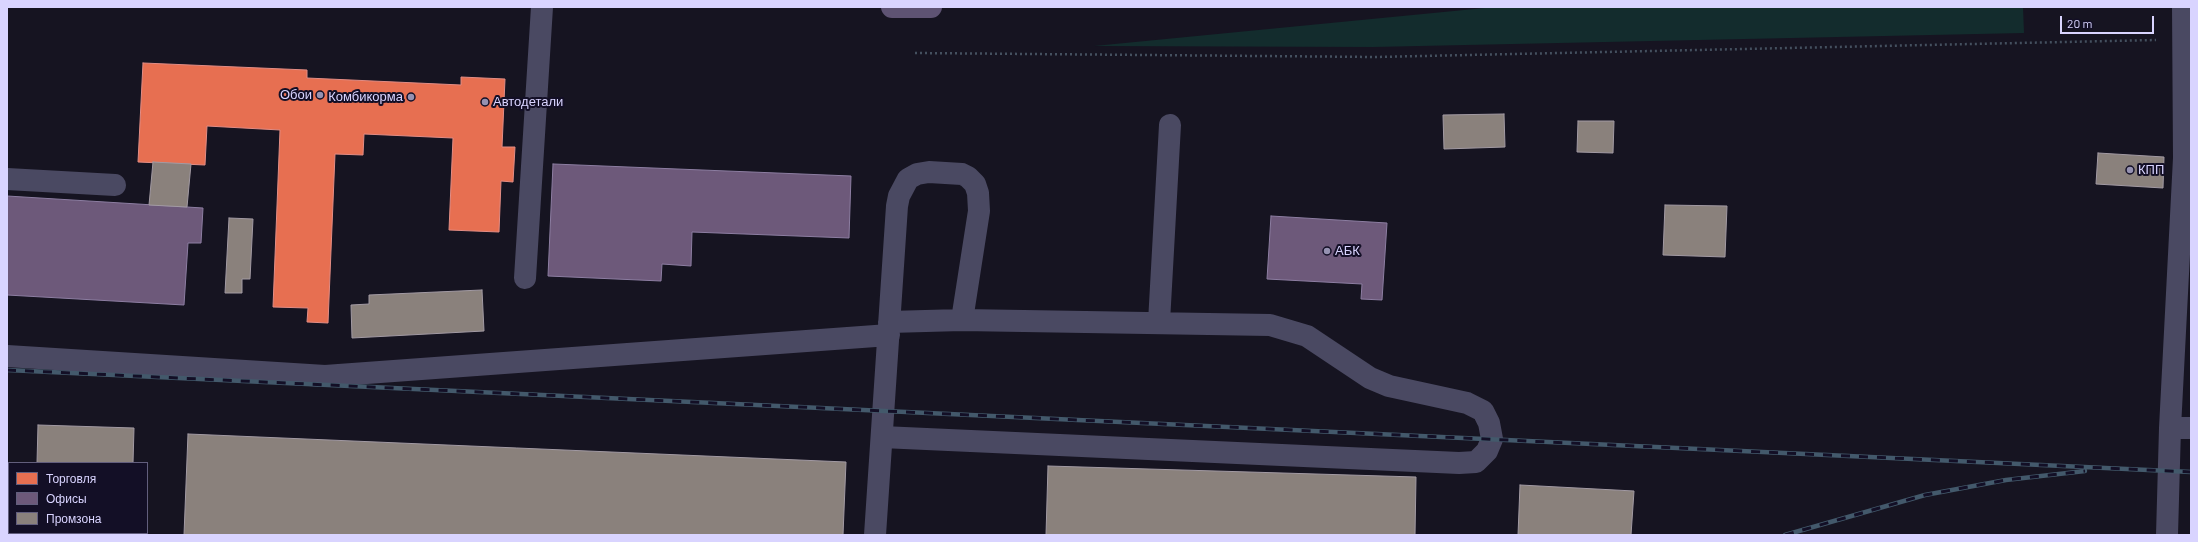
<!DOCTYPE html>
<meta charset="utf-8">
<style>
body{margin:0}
#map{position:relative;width:2198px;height:542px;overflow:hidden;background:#161421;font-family:Barlow,sans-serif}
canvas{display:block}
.frame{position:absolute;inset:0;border:8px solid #d9d4ff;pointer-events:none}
.legend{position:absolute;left:8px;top:462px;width:140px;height:72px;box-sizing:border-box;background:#130f26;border:1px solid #625e7d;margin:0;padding:5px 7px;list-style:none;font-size:12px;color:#d9d4ff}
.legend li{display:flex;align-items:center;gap:8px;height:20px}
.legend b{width:20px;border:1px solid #625e7d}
.scale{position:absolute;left:2060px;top:16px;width:94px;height:18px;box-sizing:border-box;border:2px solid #d9d4ff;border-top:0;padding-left:5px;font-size:12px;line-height:14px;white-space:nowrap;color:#d9d4ff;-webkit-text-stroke:3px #130f26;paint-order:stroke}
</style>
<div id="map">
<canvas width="2198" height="542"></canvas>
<div class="frame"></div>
<ul class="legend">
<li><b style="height:11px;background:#e76f51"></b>Торговля</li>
<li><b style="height:11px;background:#6d597a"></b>Офисы</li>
<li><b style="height:11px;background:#8a817c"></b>Промзона</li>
</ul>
<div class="scale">20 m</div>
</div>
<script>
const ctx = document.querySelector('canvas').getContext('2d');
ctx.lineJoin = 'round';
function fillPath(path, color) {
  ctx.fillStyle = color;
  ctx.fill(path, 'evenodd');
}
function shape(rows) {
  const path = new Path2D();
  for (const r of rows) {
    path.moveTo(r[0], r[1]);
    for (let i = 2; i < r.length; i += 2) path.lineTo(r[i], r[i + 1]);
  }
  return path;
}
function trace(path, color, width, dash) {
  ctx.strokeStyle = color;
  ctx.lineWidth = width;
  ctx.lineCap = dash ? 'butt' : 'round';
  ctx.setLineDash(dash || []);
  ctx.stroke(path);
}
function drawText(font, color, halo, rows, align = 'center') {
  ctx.font = font + ' Barlow,sans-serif';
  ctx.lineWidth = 4;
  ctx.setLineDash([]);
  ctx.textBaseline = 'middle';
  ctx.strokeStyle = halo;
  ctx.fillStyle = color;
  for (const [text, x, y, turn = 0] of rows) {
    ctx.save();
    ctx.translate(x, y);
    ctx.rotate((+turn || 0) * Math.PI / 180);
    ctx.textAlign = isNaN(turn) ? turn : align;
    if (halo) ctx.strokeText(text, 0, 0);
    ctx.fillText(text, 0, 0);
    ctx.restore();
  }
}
const green = shape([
 [1495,7,2023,7,2024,33,1373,47,1094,46]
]);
const shops = shape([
 [143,63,307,70,307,78,461,85,461,77,505,79,502,147,515,147,513,182,501,181,499,232,449,230,453,138,364,134,363,155,335,154,328,323,307,322,308,308,273,307,280,130,207,126,205,165,138,162,143,63]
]);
const offices = shape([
 [553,164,851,176,849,238,692,232,691,266,662,264,661,281,548,276,553,164],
 [7,196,203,208,201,243,188,243,184,305,7,295,7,196],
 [1271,216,1387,223,1382,300,1361,299,1362,284,1267,279,1271,216]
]);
const industry = shape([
 [1504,114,1505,147,1444,149,1443,115,1504,114],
 [1578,121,1614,121,1613,153,1577,152,1578,121],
 [2098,153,2164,157,2163,188,2096,184,2098,153],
 [153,162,191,164,187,207,149,205,153,162],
 [1665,205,1727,206,1725,257,1663,255,1665,205],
 [229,218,253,219,250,279,242,279,242,293,225,293,229,218],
 [482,290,484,331,352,338,351,305,369,304,369,295,482,290],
 [38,425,134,428,133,463,37,463,38,425],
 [188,434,846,462,843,535,184,535,188,434],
 [1048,466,1416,477,1415,535,1046,535,1048,466],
 [1520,485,1634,491,1631,535,1518,535,1520,485],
 [35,533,131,533,131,535,35,535,35,533]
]);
const path = shape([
 [915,53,1376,57,2156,40]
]);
const minor = shape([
 [7,179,115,185],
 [525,278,542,7],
 [1159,322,1170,125],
 [7,356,325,376,889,335],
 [2170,428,2191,428],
 [882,437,1459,463,1476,462,1487,451,1492,439,1489,423,1483,411,1467,403,1389,386,1370,378,1307,336,1270,325,962,320],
 [875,535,897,206,899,196,908,179,917,174,929,172,962,174,968,177,975,184,978,193,979,211,962,320,889,322],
 [2167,535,2170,428,2184,158,2183,7]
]);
const major = shape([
 [892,7,931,7]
]);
const rail = shape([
 [7,370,2191,472],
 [1785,535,1925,495,2006,480,2085,471]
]);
const markers = [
 [320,95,4,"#9591b1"],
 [411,97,4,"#9591b1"],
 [485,102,4,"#9591b1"],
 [2130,170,4,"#9591b1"],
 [1327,251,4,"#9591b1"]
];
const poiNames = [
 ["Обои",312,95,"right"],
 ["Комбикорма",403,97,"right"],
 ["Автодетали",493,102],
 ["КПП",2138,170],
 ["АБК",1335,251]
];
fillPath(green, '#132c2d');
fillPath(shops, '#e76f51');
trace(shops, '#e38d85', 1);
fillPath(offices, '#6d597a');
trace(offices, '#8d7ea2', 1);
fillPath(industry, '#8a817c');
trace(industry, '#a29aa3', 1);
trace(path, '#44505f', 2.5, [2, 3]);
trace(minor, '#4a4962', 22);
trace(major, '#5e5373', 22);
trace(rail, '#43596b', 4.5);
trace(rail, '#130f26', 3, [9]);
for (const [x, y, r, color] of markers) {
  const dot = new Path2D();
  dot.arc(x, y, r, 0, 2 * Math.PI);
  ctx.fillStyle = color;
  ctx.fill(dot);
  trace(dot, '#130f26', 1.5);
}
drawText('13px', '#d9d4ff', '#130f26', poiNames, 'left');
</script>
